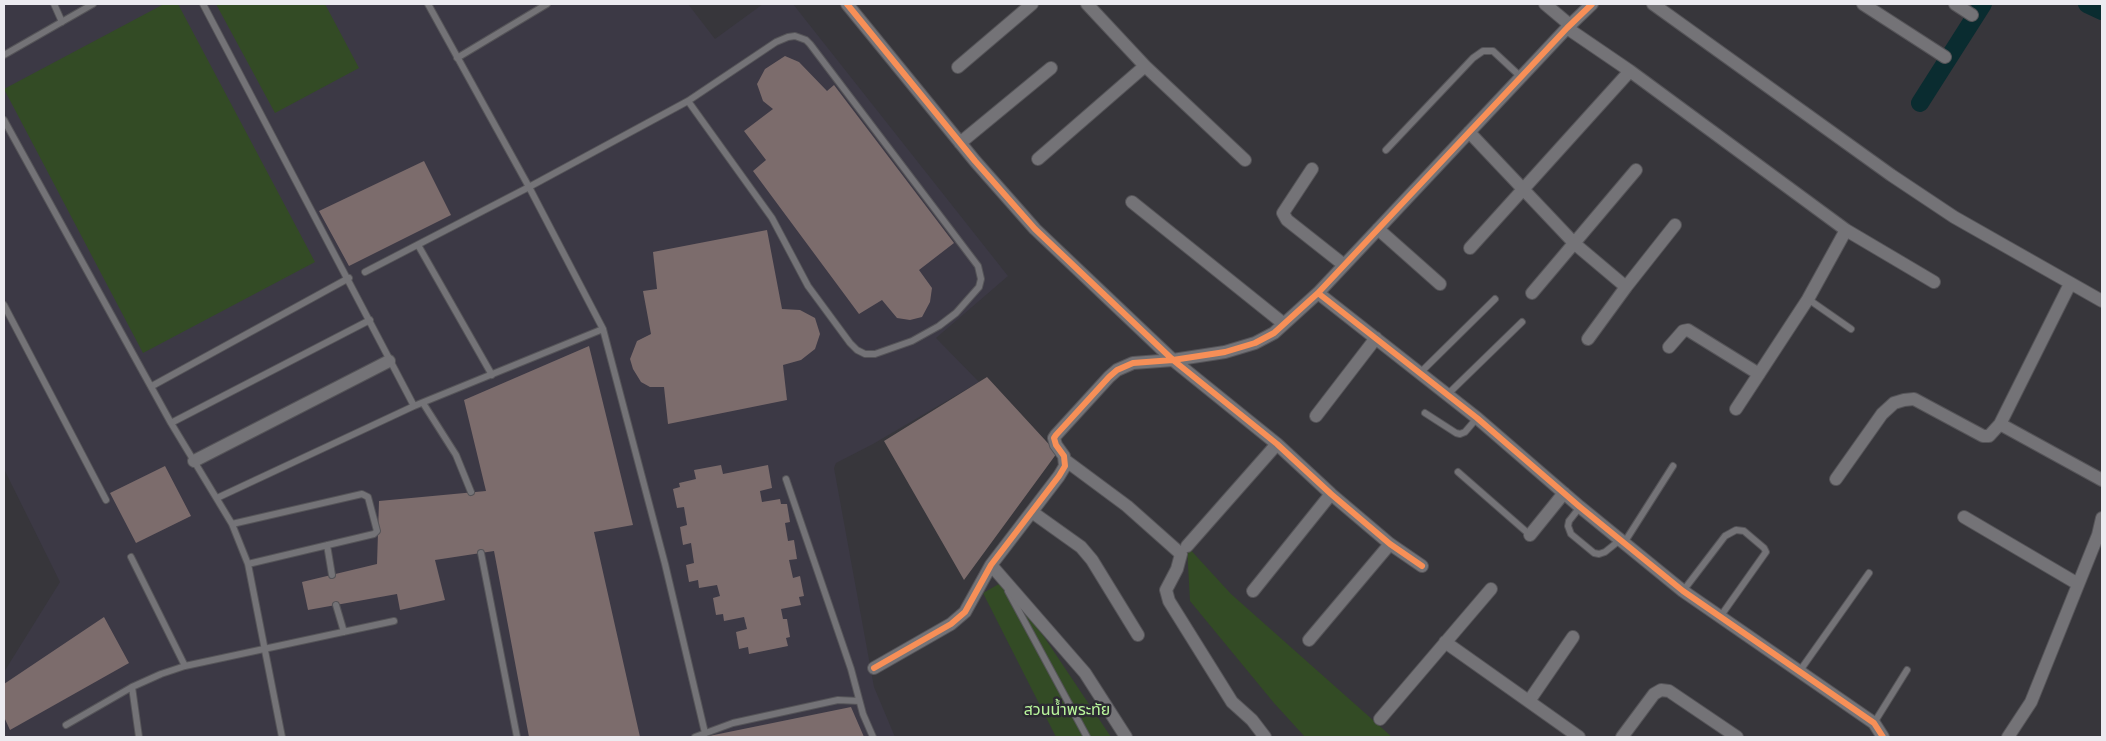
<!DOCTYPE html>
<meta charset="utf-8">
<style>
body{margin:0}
#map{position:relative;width:2106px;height:741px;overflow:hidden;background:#37363b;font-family:Poppins,sans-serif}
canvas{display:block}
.frame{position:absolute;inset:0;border:5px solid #ecebf0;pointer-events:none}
</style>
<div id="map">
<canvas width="2106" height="741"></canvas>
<div class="frame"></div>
</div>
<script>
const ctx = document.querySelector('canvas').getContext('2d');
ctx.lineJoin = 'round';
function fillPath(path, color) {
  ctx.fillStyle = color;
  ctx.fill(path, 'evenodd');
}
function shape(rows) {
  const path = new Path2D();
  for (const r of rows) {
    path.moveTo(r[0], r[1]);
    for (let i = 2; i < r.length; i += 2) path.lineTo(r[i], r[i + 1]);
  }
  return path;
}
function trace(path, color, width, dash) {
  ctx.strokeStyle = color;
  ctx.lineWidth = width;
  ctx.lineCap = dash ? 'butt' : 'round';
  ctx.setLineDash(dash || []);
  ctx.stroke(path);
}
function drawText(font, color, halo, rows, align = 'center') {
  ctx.font = font + ' Poppins,"Noto Sans Thai",sans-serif';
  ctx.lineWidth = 5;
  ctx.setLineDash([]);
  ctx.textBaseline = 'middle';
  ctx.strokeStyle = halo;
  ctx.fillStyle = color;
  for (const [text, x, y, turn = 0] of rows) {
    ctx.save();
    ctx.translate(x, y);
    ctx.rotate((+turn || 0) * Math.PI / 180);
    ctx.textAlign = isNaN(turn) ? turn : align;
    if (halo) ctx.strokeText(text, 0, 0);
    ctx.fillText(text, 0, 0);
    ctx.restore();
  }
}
const built = shape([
 [4,4,688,4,715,39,763,4,793,4,1008,276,936,338,979,382,873,444,836,463,834,468,874,687,895,737,4,737,4,672,60,582,4,469]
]);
const green = shape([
 [164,4,178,4,315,262,143,353,4,89],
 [216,4,325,4,359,68,275,113],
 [1187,546,1231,594,1392,737,1305,737,1274,703,1190,601],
 [1006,580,1111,737,1056,737,983,593]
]);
const canal = shape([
 [2087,4,2102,11],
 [1920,103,1983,4]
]);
const building = shape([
 [785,56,799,62,827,91,834,85,954,243,919,270,932,288,930,302,922,317,910,320,897,318,882,300,859,314,753,171,766,160,744,131,773,109,763,101,757,84,765,69],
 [424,161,451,215,349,266,319,211],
 [767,230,782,309,800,310,815,318,820,334,815,349,801,360,783,365,787,400,668,424,664,387,650,387,641,382,633,369,630,359,637,341,651,334,643,291,657,289,653,252],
 [589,346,633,525,594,532,640,737,529,737,494,551,435,560,445,600,400,610,397,594,308,610,302,582,377,564,379,501,486,491,464,400],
 [987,377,1057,453,964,580,884,441],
 [721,465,723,474,768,465,772,488,760,491,762,502,780,499,781,504,787,504,790,522,785,523,788,541,794,540,797,559,789,560,793,578,800,576,804,596,799,597,801,605,781,609,783,619,787,619,790,637,786,638,788,646,749,654,748,647,739,649,736,632,747,629,744,617,724,621,723,614,716,615,713,598,720,596,717,585,699,588,698,580,689,582,686,565,694,563,691,543,683,545,680,527,687,525,684,507,677,508,673,489,680,487,679,483,696,479,694,470],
 [165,466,191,516,136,543,110,493],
 [104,617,129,663,10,730,4,717,4,684],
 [851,707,864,737,709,737,709,736]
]);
const service = shape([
 [54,4,62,22],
 [203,4,414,406],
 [428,4,529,187,603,329,665,564,705,733,703,737],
 [4,55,93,4],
 [457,58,547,4],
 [4,120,171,423,232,524,248,564,282,737],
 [1386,150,1473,58,1483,51,1493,51,1521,77],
 [418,245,492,375],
 [365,272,529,187,688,101,776,42,788,37,795,36,806,40,810,44,978,266,981,279,979,287,956,313,939,326,912,341,875,354,865,354,857,350,850,343,808,286,772,218,688,101],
 [1808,299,1851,329],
 [4,305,106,500],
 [1420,373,1495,299],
 [152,386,349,278],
 [1448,394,1522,322],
 [423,403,456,455,471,492],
 [1425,413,1456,433,1460,434,1465,432,1477,418],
 [171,423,370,320],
 [1458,472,1530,535],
 [786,479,851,669,863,714,873,737],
 [217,498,414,406,603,329],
 [1580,507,1569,521,1568,526,1571,534,1594,553,1599,554,1605,552,1620,540],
 [232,524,362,494,368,497,377,531,374,534,248,564],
 [1624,543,1673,466],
 [327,545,332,575],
 [481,553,517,737],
 [131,557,185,666],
 [1008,591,1087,737],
 [1683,591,1725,536,1736,530,1744,531,1764,548,1766,552,1720,617],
 [336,605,344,632],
 [1799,672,1869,573],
 [132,687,139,737],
 [1874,723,1907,670],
 [66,725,132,687,161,674,185,666,394,621],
 [695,737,733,723,838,700,859,701]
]);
const minor = shape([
 [847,4,975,161,1035,229,1173,360,1277,444,1331,494,1390,544,1422,566],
 [1087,4,1145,66,1245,160],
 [1545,4,1570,25],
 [1653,4,1891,175,1954,217,2102,301],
 [1863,4,1945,57],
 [1955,4,1972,15],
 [1567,28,1630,71,1846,230,1934,282],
 [958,67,1032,4],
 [1469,132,1575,244,1626,287,1675,225],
 [960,143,1051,68],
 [1038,159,1145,66],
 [1312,169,1283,213,1287,220,1344,265],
 [1132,202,1284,324],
 [1378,229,1440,284],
 [1470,248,1630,71],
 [1318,293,1477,418,1580,507,1683,591,1874,723,1883,737],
 [1532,293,1636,170],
 [1588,339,1626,287],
 [1669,347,1683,331,1688,330,1759,374],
 [1736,409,1808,299,1846,230],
 [1316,416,1376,338],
 [2000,424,2070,284],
 [1065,460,1127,506,1181,554,1177,569,1166,590,1169,601,1232,702,1252,720,1265,737],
 [194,461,389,361],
 [1836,479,1882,414,1894,403,1904,400,1914,399,1983,436,1989,436,2000,424,2102,480],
 [1032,512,1081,547,1092,560,1138,635],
 [1964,517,2078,584],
 [1530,535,1564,493],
 [1187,546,1277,444],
 [991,565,1085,673,1126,737],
 [1253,591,1331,494],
 [1309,640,1390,544],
 [1445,642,1579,737],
 [874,668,951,624,965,612,991,565,1059,476,1065,466,1064,456,1056,445,1054,438,1056,435,1109,377,1117,370,1133,363,1173,360,1225,352,1255,343,1274,333,1318,293,1567,28,1592,4],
 [1529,701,1573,637],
 [1380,719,1491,589],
 [1622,737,1654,694,1661,690,1669,691,1737,737],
 [2008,737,2031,702,2098,535,2102,518]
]);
const cycleway = shape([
 [847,4,975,161,1035,229,1173,360,1277,444,1331,494,1390,544,1422,566],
 [1318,293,1477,418,1580,507,1683,591,1874,723,1883,737],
 [874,668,951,624,965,612,991,565,1059,476,1065,466,1064,456,1056,445,1054,438,1056,435,1109,377,1117,370,1133,363,1173,360,1225,352,1255,343,1274,333,1318,293,1567,28,1592,4]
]);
const parkNames = [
 ["สวนน้ำพระทัย",1067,711]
];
fillPath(built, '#3c3945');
fillPath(green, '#334b25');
trace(canal, '#0a2c30', 18);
fillPath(building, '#7c6c6c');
trace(service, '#555458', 8);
trace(minor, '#555458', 14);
trace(service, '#747377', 6);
trace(minor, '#747377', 12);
trace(cycleway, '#f78f57', 6);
drawText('16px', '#baf69c', '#2c2a32', parkNames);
</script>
